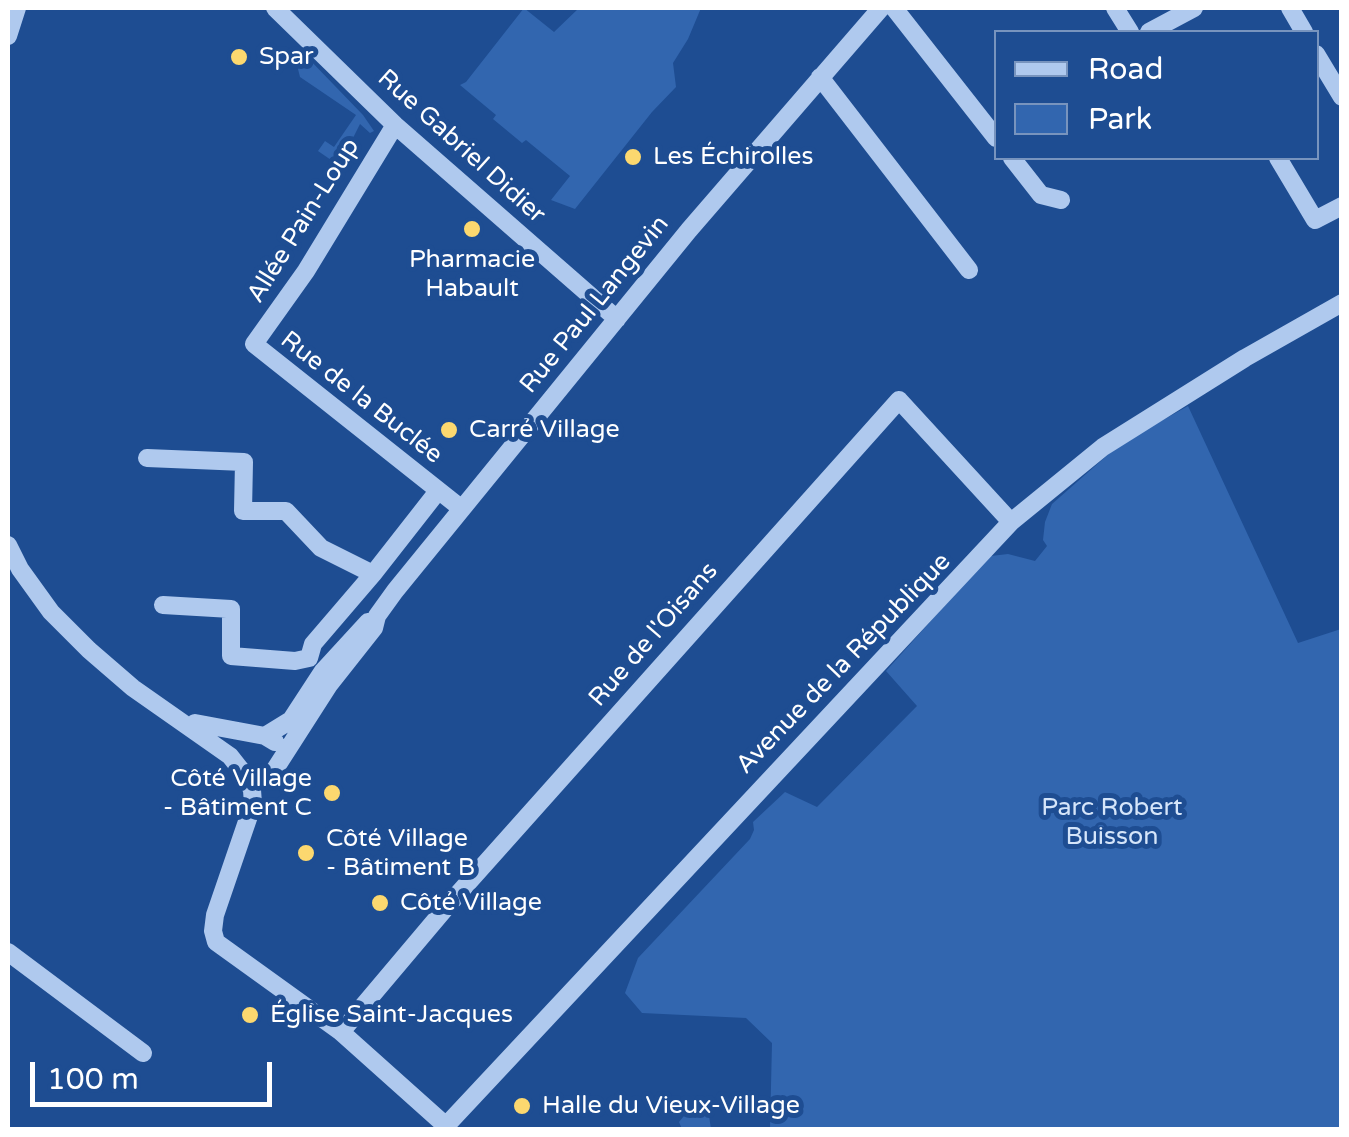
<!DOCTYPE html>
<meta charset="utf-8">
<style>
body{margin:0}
#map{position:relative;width:1349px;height:1137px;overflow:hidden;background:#1e4d92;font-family:"Varela Round",sans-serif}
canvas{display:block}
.frame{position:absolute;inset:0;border:10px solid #fff;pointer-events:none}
.legend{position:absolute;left:994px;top:30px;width:325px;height:130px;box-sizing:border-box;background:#1e4d92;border:2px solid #7894be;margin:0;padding:12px 18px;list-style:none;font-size:30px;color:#fff}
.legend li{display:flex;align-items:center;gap:20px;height:50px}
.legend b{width:50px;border:2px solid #7894be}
.scale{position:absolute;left:30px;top:1062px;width:242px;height:45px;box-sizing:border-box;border:5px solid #fff;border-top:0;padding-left:12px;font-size:30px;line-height:35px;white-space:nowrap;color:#fff;-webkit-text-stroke:8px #1e4d92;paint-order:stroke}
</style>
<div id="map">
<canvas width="1349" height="1137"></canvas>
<div class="frame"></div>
<ul class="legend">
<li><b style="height:12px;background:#afc9ee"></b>Road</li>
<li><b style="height:28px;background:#3266af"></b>Park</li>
</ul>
<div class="scale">100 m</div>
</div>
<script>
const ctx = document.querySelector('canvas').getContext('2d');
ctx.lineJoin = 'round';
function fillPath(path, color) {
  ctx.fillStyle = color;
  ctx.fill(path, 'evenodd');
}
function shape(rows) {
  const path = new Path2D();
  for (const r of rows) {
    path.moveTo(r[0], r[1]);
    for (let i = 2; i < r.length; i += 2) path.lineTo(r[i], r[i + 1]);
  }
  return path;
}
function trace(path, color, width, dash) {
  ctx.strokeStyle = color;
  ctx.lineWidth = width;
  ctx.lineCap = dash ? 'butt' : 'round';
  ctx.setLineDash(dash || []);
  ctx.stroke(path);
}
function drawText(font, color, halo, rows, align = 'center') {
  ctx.font = font + ' "Varela Round",sans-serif';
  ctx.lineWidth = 10;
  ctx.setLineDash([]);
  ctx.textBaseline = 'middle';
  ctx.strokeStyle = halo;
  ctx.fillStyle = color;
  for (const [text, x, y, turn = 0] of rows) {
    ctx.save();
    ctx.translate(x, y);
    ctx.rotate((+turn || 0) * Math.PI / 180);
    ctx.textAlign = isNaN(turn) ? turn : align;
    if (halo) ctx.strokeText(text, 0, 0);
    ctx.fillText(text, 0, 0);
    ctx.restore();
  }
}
const green = shape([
 [524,8,554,32,579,8,701,8,688,39,673,63,676,87,652,112,575,209,551,200,570,176,526,140,522,143,493,119,496,115,460,85,466,82],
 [307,57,363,115,374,131,370,133,360,124,344,156,351,165,347,171,318,151,325,141,334,147,356,115,300,77,297,65,299,60],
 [1188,406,1298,643,1341,629,1341,1129,770,1129,772,1043,746,1018,642,1013,625,993,638,958,750,839,754,830,753,822,785,792,817,807,917,706,886,671,981,565,991,556,1008,554,1035,561,1047,546,1043,540,1045,522,1052,504,1120,444],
 [697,1100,704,1101,708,1109,711,1129,682,1129,679,1122]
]);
const minor = shape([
 [275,8,395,125,617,319],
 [894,8,996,138],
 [1115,8,1130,32],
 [1290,8,1304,32],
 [1149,32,1194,8],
 [8,36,17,8],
 [1316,54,1342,97],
 [820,77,969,270],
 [395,125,306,271,254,344,462,509],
 [1012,158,1041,195,1061,200],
 [1278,158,1315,220,1342,206],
 [147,458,244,462,243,511,286,511,321,548,373,574],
 [8,545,20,569,51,612,89,650,133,688,230,756,245,775,253,779,270,777,329,685,374,628,377,616,395,591,689,230,881,8],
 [163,605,231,609,231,656,295,661,309,658],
 [309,658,313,644,373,574,438,491],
 [195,723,265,736,275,742],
 [265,736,291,720,323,671,368,622],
 [245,775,252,790,253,804,215,915,213,931,216,942,341,1032,445,1125],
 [8,952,143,1053],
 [341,1032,449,904,899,400,1011,522],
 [442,1130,1011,522,1103,447,1245,358,1342,303]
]);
const markers = [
 [239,57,10,"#fcd86f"],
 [633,157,10,"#fcd86f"],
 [472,229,10,"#fcd86f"],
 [449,430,10,"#fcd86f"],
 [332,793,10,"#fcd86f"],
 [306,853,10,"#fcd86f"],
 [380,903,10,"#fcd86f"],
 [250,1015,10,"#fcd86f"],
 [522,1106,10,"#fcd86f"]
];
const poiNames = [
 ["Spar",259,57],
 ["Les Échirolles",653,157],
 ["Pharmacie",472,260,"center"],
 ["Habault",472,289,"center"],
 ["Carré Village",469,430],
 ["Côté Village",312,779,"right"],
 ["- Bâtiment C",312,808,"right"],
 ["Côté Village",326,839],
 ["- Bâtiment B",326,868],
 ["Côté Village",400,903],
 ["Église Saint-Jacques",270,1015],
 ["Halle du Vieux-Village",542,1106]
];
const streetNames = [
 ["Rue Gabriel Didier",461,147,42],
 ["Allée Pain-Loup",304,221,-58],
 ["Rue Paul Langevin",595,305,-51],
 ["Rue de la Buclée",361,398,38],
 ["Rue de l'Oisans",654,635,-49],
 ["Avenue de la République",844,664,-46]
];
const parkNames = [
 ["Parc Robert",1112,808],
 ["Buisson",1112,837]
];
fillPath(green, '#3266af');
trace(minor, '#afc9ee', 18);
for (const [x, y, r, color] of markers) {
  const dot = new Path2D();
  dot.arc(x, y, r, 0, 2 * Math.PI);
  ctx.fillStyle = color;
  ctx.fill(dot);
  trace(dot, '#1e4d92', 4);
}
drawText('25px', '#fff', '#1e4d92', poiNames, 'left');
drawText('25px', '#fff', '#1e4d92', streetNames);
drawText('25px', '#d5e5fa', '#1e4d92', parkNames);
</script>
